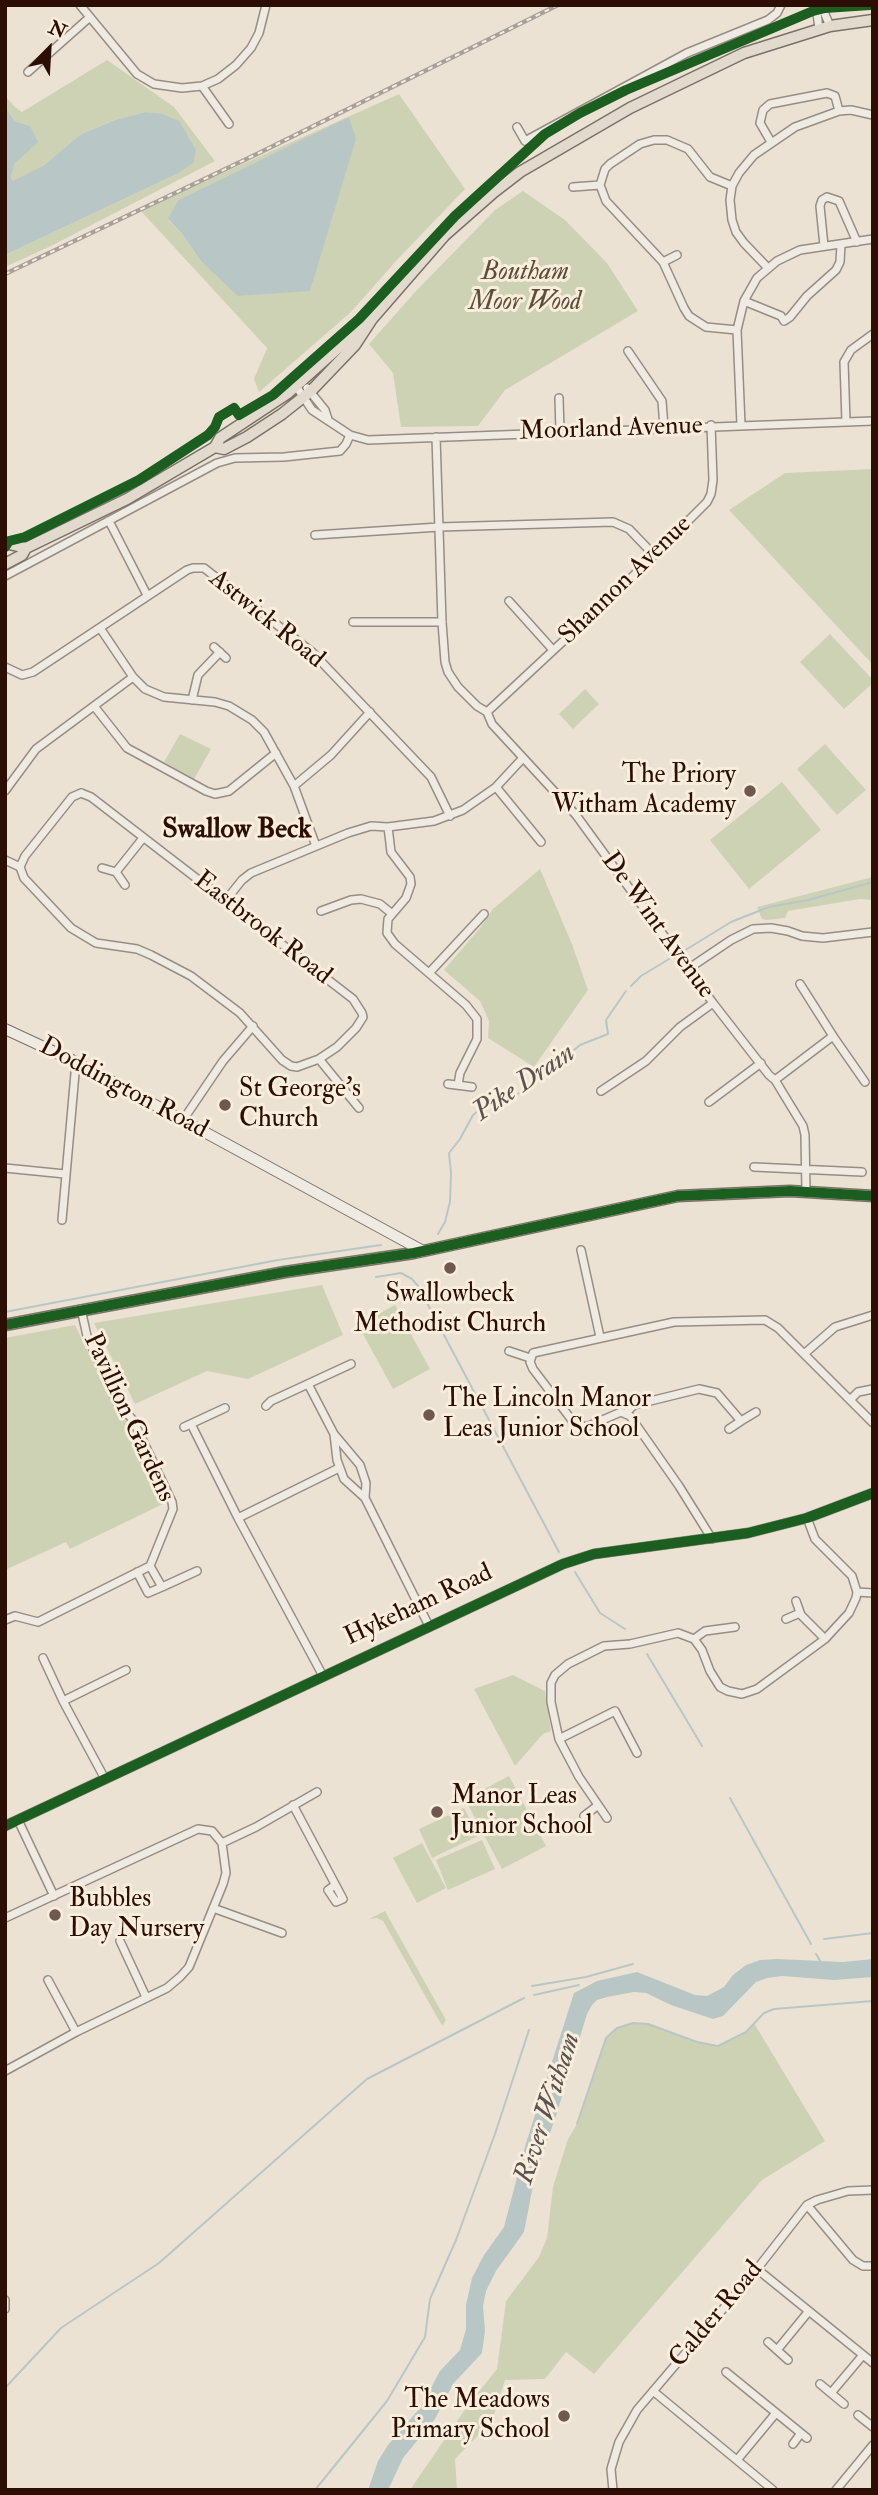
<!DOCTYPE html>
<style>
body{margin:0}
#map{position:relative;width:878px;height:2495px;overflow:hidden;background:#ece2d4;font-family:"IM FELL Double Pica",serif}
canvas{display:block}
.frame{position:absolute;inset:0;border:7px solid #2c0e04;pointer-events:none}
.north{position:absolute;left:14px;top:14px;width:70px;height:70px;-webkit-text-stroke:5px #f9eddc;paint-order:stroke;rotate:24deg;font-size:19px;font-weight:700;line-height:28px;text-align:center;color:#2c0e04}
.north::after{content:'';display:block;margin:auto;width:24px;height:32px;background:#2c0e04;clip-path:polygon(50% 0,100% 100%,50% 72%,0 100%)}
</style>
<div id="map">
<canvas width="878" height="2495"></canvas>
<div class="frame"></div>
<div class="north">N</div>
</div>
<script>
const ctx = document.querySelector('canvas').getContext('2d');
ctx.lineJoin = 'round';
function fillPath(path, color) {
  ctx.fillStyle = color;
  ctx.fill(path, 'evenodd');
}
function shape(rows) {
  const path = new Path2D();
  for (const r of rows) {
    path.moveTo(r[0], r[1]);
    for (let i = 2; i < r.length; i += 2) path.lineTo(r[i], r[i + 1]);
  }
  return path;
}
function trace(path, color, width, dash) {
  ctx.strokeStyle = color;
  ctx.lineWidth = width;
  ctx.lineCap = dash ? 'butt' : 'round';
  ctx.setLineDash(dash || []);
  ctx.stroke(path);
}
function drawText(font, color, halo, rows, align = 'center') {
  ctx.font = font + ' "IM FELL Double Pica",serif';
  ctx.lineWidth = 6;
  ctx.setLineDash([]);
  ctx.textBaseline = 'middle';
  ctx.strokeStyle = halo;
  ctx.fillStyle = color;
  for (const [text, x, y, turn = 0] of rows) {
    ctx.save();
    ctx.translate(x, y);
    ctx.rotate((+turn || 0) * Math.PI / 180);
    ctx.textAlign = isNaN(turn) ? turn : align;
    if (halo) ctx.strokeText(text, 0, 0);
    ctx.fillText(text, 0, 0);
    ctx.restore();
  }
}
const green = shape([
 [107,60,174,107,215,161,53,245,5,267,5,255,177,174,145,112,115,120,81,134,44,165,13,182,11,177,15,163,30,126,15,121,5,107,5,96,15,107,22,112],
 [399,94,465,189,396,261,351,312,259,392,254,379,267,348,140,210],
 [348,118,201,261,182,234,168,220,178,200],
 [523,191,565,220,607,263,638,311,505,390,478,426,401,427,393,373,369,344,416,291,495,210],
 [873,469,873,665,729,510,785,473],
 [830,634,873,680,873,683,844,709,800,662],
 [585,689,599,704,573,729,559,714],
 [180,734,211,749,194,779,164,762],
 [825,744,866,790,837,815,797,769],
 [782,782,821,830,749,889,710,840],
 [540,869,572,944,588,990,534,1067,488,1038,489,1021,480,1001,444,970,480,928,493,909],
 [873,877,873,900,860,899,788,911,785,918,767,920,762,919,757,907],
 [322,1285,343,1335,248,1379,207,1371,135,1404,94,1323],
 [395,1305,430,1369,393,1389,358,1325],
 [75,1325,115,1407,128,1421,167,1502,70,1549,66,1542,5,1570,5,1338],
 [513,1675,545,1691,551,1731,543,1734,515,1766,474,1689],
 [509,1776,546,1846,502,1869,465,1799],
 [464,1808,478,1836,432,1858,419,1829],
 [482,1840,495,1869,448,1890,436,1860],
 [422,1843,446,1888,417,1903,393,1858],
 [385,1911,446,2020,443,2025,441,2024,383,1921,377,1918,369,1919],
 [633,2023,648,2024,697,2042,718,2046,746,2033,754,2023,825,2141,762,2180,594,2374,566,2352,545,2379,505,2380,492,2421,455,2459,457,2490,410,2490,468,2405,497,2369,506,2301,539,2257,547,2238,553,2187,568,2139,577,2124,606,2038,617,2028]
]);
const water = shape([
 [5,107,15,121,30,126,38,142,15,163,11,177,13,181,44,165,81,134,115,120,145,112,162,114,179,121,196,150,193,163,177,174,5,255],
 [349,117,356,139,310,291,238,296,201,261,182,234,168,219,178,200],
 [777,1959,843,1962,873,1959,873,1977,834,1980,782,1976,767,1978,756,1982,723,2016,713,2019,671,2005,646,1993,634,1992,607,1997,597,2000,592,2005,587,2014,556,2116,535,2175,524,2232,496,2271,486,2291,483,2306,485,2331,482,2353,453,2384,435,2419,403,2458,388,2490,368,2490,378,2461,388,2445,420,2408,440,2371,460,2350,466,2329,466,2305,472,2278,484,2255,504,2227,526,2143,574,1993,597,1981,637,1972,695,1995,707,1996,724,1987,733,1975,746,1965,760,1960]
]);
const stream = shape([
 [679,954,731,922,769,907,808,900,873,882],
 [631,986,641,976,674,956],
 [438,1234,445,1222,450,1202,451,1173,449,1153,460,1139,473,1115,491,1101,506,1101,533,1085,580,1045,608,1034,606,1020,626,991],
 [376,1277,401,1273,412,1279,418,1286,559,1552],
 [5,1312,278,1260,381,1245],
 [575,1572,600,1613,625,1629],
 [647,1654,702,1746],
 [730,1798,811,1944],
 [824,1939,873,1933],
 [816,1954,821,1962],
 [532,1986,586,1977,633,1964],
 [534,1995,579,1985],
 [577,2124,606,2038,617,2028,633,2023,648,2024,697,2042,718,2046,746,2032,764,2013,774,2009,873,2001],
 [5,2388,61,2328,159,2263,367,2079,524,1998],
 [315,2490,387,2401,425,2337,430,2299,456,2240,495,2134,529,2030]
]);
const minor = shape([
 [80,5,137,74,154,84,182,88,202,86,218,79,236,65,251,48,259,33,266,5],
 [816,5,819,29],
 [821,5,830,26],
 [28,72,90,17],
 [202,86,229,124],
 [517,127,525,141,687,53,768,20,777,13,781,5],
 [771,142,760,123,763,110,770,104,827,93,835,96,839,111],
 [732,186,710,177,688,149,667,140,654,140,640,144,610,164,605,169,600,185,606,201,663,262,684,308,689,316,706,327,737,330],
 [573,187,600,185],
 [824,246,820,206,822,200,827,197,839,201,857,242],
 [663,262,677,255],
 [768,268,744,243,736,232,732,220,730,200,732,186,739,173,754,155,795,127,839,111,851,110,873,115],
 [744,301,781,316,784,321,790,317,807,296,836,270,840,262,841,245],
 [628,351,662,401,664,428],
 [296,386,312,410,350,435,368,440,873,421],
 [307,388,325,410,328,419],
 [559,398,560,432],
 [846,422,844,362,851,350,873,334],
 [741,425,737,330,744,301,757,278,777,261,800,250,873,239],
 [436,437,442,622,445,662,448,672,458,687,477,706,487,712,492,724,576,815,713,1003,769,1075,775,1080,803,1126,805,1135,806,1192],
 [109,521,147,595],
 [315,535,439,527,613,522,629,529,654,555],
 [5,576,217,463,235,458,284,457,340,451,346,444,350,435],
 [509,601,553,650],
 [353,622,442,622],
 [100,628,133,677,145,689,164,697,215,702,229,706,252,720,264,732,294,786,316,846],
 [214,647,226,658],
 [5,667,22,675,33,672,187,570,193,568,204,568,312,652,431,777,450,816],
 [192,700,198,675,220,652],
 [94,706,127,748,206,791,215,794,229,791,276,753],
 [487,712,630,579,707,502,711,494,713,480,711,425],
 [294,786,331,755,370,712],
 [496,787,541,842],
 [5,791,36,749,133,677],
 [81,793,91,797,353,999,362,1013,363,1017,356,1028,337,1047,319,1059,297,1067,291,1066,282,1060,240,1013,191,976,151,955,137,949,96,943,71,928,24,878,20,867,25,856,72,797,81,793],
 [388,827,391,852,410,877,411,884,406,898,388,919,387,933,395,944,466,1005,477,1019,477,1039,460,1073,458,1085],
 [5,860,20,867],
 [102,868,116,872],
 [125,885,116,872,143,838],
 [226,900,242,880,251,873,348,833,371,826,388,827,434,821,463,810,496,787,522,759],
 [321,911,351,900,361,899,380,904,391,913],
 [688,969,731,940,753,929,771,928,788,931,802,936,823,938,873,932],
 [429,973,484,914],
 [800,984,833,1036],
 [319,1059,359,1108],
 [775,1080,833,1036,865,1082],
 [448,1084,472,1087],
 [601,1091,646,1061,680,1027,713,1003],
 [709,1102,761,1063],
 [183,1120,223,1061,253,1026],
 [754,1167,862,1172],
 [5,1168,65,1174],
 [62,1220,76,1062],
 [581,1250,600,1337],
 [509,1351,530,1358],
 [804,1354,835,1327,873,1315],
 [308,1384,334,1434,337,1460,344,1479,365,1498],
 [850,1400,858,1392,873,1389],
 [266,1406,271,1401,351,1364],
 [626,1413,634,1405,699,1389,717,1393,741,1421,756,1412],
 [191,1424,238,1518,323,1676],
 [184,1427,225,1408],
 [729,1429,741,1421],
 [334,1434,360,1465,366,1483,365,1498,429,1626],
 [238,1518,339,1468],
 [712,1539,679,1486,630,1416,621,1412,586,1427,574,1423,533,1369,530,1362,533,1353,674,1322,765,1320,778,1328,873,1423],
 [137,1572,148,1593,162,1587,150,1566],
 [162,1587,197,1571],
 [857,1592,873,1593],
 [796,1601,801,1615,825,1639],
 [786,1619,800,1613],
 [5,1620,15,1616,38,1622,150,1566,173,1509,172,1502,133,1420,117,1402,87,1336,81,1309],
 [694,1639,705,1631,735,1627],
 [43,1658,63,1701,105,1779],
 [63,1701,126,1670],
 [559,1739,615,1711,637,1753],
 [293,1805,343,1899,336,1902,328,1890,335,1885],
 [584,1816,597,1806],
 [607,1818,579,1777,559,1739,551,1702,551,1683,555,1675,568,1664,604,1646,630,1644,678,1633,694,1639,702,1650,710,1671,720,1687,728,1691,742,1694,757,1689,825,1639,849,1613,856,1598,857,1592,852,1576,815,1539,807,1518],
 [18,1820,54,1896],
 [222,1843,256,1827,317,1792],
 [213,1908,282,1933],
 [5,1918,198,1829,212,1831,222,1843,226,1873,223,1884,189,1967,180,1977,167,1988,76,2032,5,2071],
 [120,1941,146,1997],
 [48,1980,76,2032],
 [807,2205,853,2260,863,2266,873,2266],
 [757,2269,873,2363],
 [5,2300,5,2309],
 [768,2342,788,2360],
 [777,2350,809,2311],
 [726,2372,807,2438],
 [820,2384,844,2404],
 [653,2391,773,2490],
 [831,2393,863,2355],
 [858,2415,873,2427],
 [793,2444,801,2433],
 [737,2460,776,2413],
 [613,2490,611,2469,619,2442,637,2410,757,2269,807,2205,817,2200,848,2191,873,2190],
 [836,2490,873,2445]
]);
const tertiary = shape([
 [5,1826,563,1564,594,1554,748,1533,807,1518,873,1493]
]);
const secondary = shape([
 [5,1029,76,1062,423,1251]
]);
const primary = shape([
 [215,447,224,449,247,437,282,414,311,391,355,345,372,319,445,235,494,192,520,172,630,108,744,53,830,26,873,20],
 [5,543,26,548],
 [5,564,22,555,26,548,127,499,215,447,220,438,288,393,367,322],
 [5,1325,285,1272,414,1253,678,1196,790,1191,873,1196]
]);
const rail = shape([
 [5,274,257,154,558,5]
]);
const cycleway = shape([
 [5,547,9,541,25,537,139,480,208,435,215,427,219,417,234,408,239,415,273,395,359,319,455,216,545,134,580,113,626,90,813,11,825,8,870,5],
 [5,1325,285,1272,414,1253,678,1196,790,1191,873,1196],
 [5,1826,563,1564,594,1554,748,1533,807,1518,873,1493]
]);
const markers = [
 [750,791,7,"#6f584d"],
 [225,1105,7,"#6f584d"],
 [450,1268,7,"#6f584d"],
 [429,1415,7,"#6f584d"],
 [437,1812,7,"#6f584d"],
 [55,1915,7,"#6f584d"],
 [564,2416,7,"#6f584d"]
];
const parkNames = [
 ["Boutham",525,273],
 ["Moor Wood",525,303]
];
const streetNames = [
 ["Moorland Avenue",611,430,-2],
 ["Shannon Avenue",626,581,-44],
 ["Astwick Road",266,620,39],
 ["De Wint Avenue",657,926,54],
 ["Eastbrook Road",262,929,38],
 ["Doddington Road",123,1089,28],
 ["Pavillion Gardens",128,1418,65],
 ["Hykeham Road",419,1606,-25],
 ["Calder Road",717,2315,-50]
];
const poiNames = [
 ["The Priory",736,776,"right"],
 ["Witham Academy",736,806,"right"],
 ["St George's",239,1090],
 ["Church",239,1120],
 ["Swallowbeck",450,1295,"center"],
 ["Methodist Church",450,1325,"center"],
 ["The Lincoln Manor",443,1400],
 ["Leas Junior School",443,1430],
 ["Manor Leas",451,1797],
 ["Junior School",451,1827],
 ["Bubbles",69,1900],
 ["Day Nursery",69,1930],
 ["The Meadows",550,2401,"right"],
 ["Primary School",550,2431,"right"]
];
const neighbourhoodNames = [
 ["Swallow Beck",237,831]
];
const waterNames = [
 ["Pike Drain",525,1084,-34],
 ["River Witham",549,2109,-72]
];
fillPath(green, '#ced2b5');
fillPath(water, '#b8c7c6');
trace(stream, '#b8c7c6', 2);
trace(minor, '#978d84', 10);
trace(tertiary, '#978d84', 11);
trace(secondary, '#7b7169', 12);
trace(primary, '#7b7169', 13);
trace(minor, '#efeae2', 7);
trace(tertiary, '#efeae2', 9);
trace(secondary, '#efeae2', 10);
trace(primary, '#e2dacd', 10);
trace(rail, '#a8a19b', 4.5);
trace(rail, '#f9eddc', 2, [5]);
trace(cycleway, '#1b5e20', 10);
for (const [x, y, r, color] of markers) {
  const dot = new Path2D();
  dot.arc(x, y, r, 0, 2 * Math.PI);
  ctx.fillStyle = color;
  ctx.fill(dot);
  trace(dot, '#f9eddc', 2.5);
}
drawText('italic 26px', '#5c4e39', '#f9eddc', parkNames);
drawText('26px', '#2c0e04', '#f9eddc', streetNames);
drawText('26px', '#2c0e04', '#f9eddc', poiNames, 'left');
drawText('bold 28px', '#2c0e04', '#f9eddc', neighbourhoodNames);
drawText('italic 28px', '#5b534f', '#f9eddc', waterNames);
</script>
